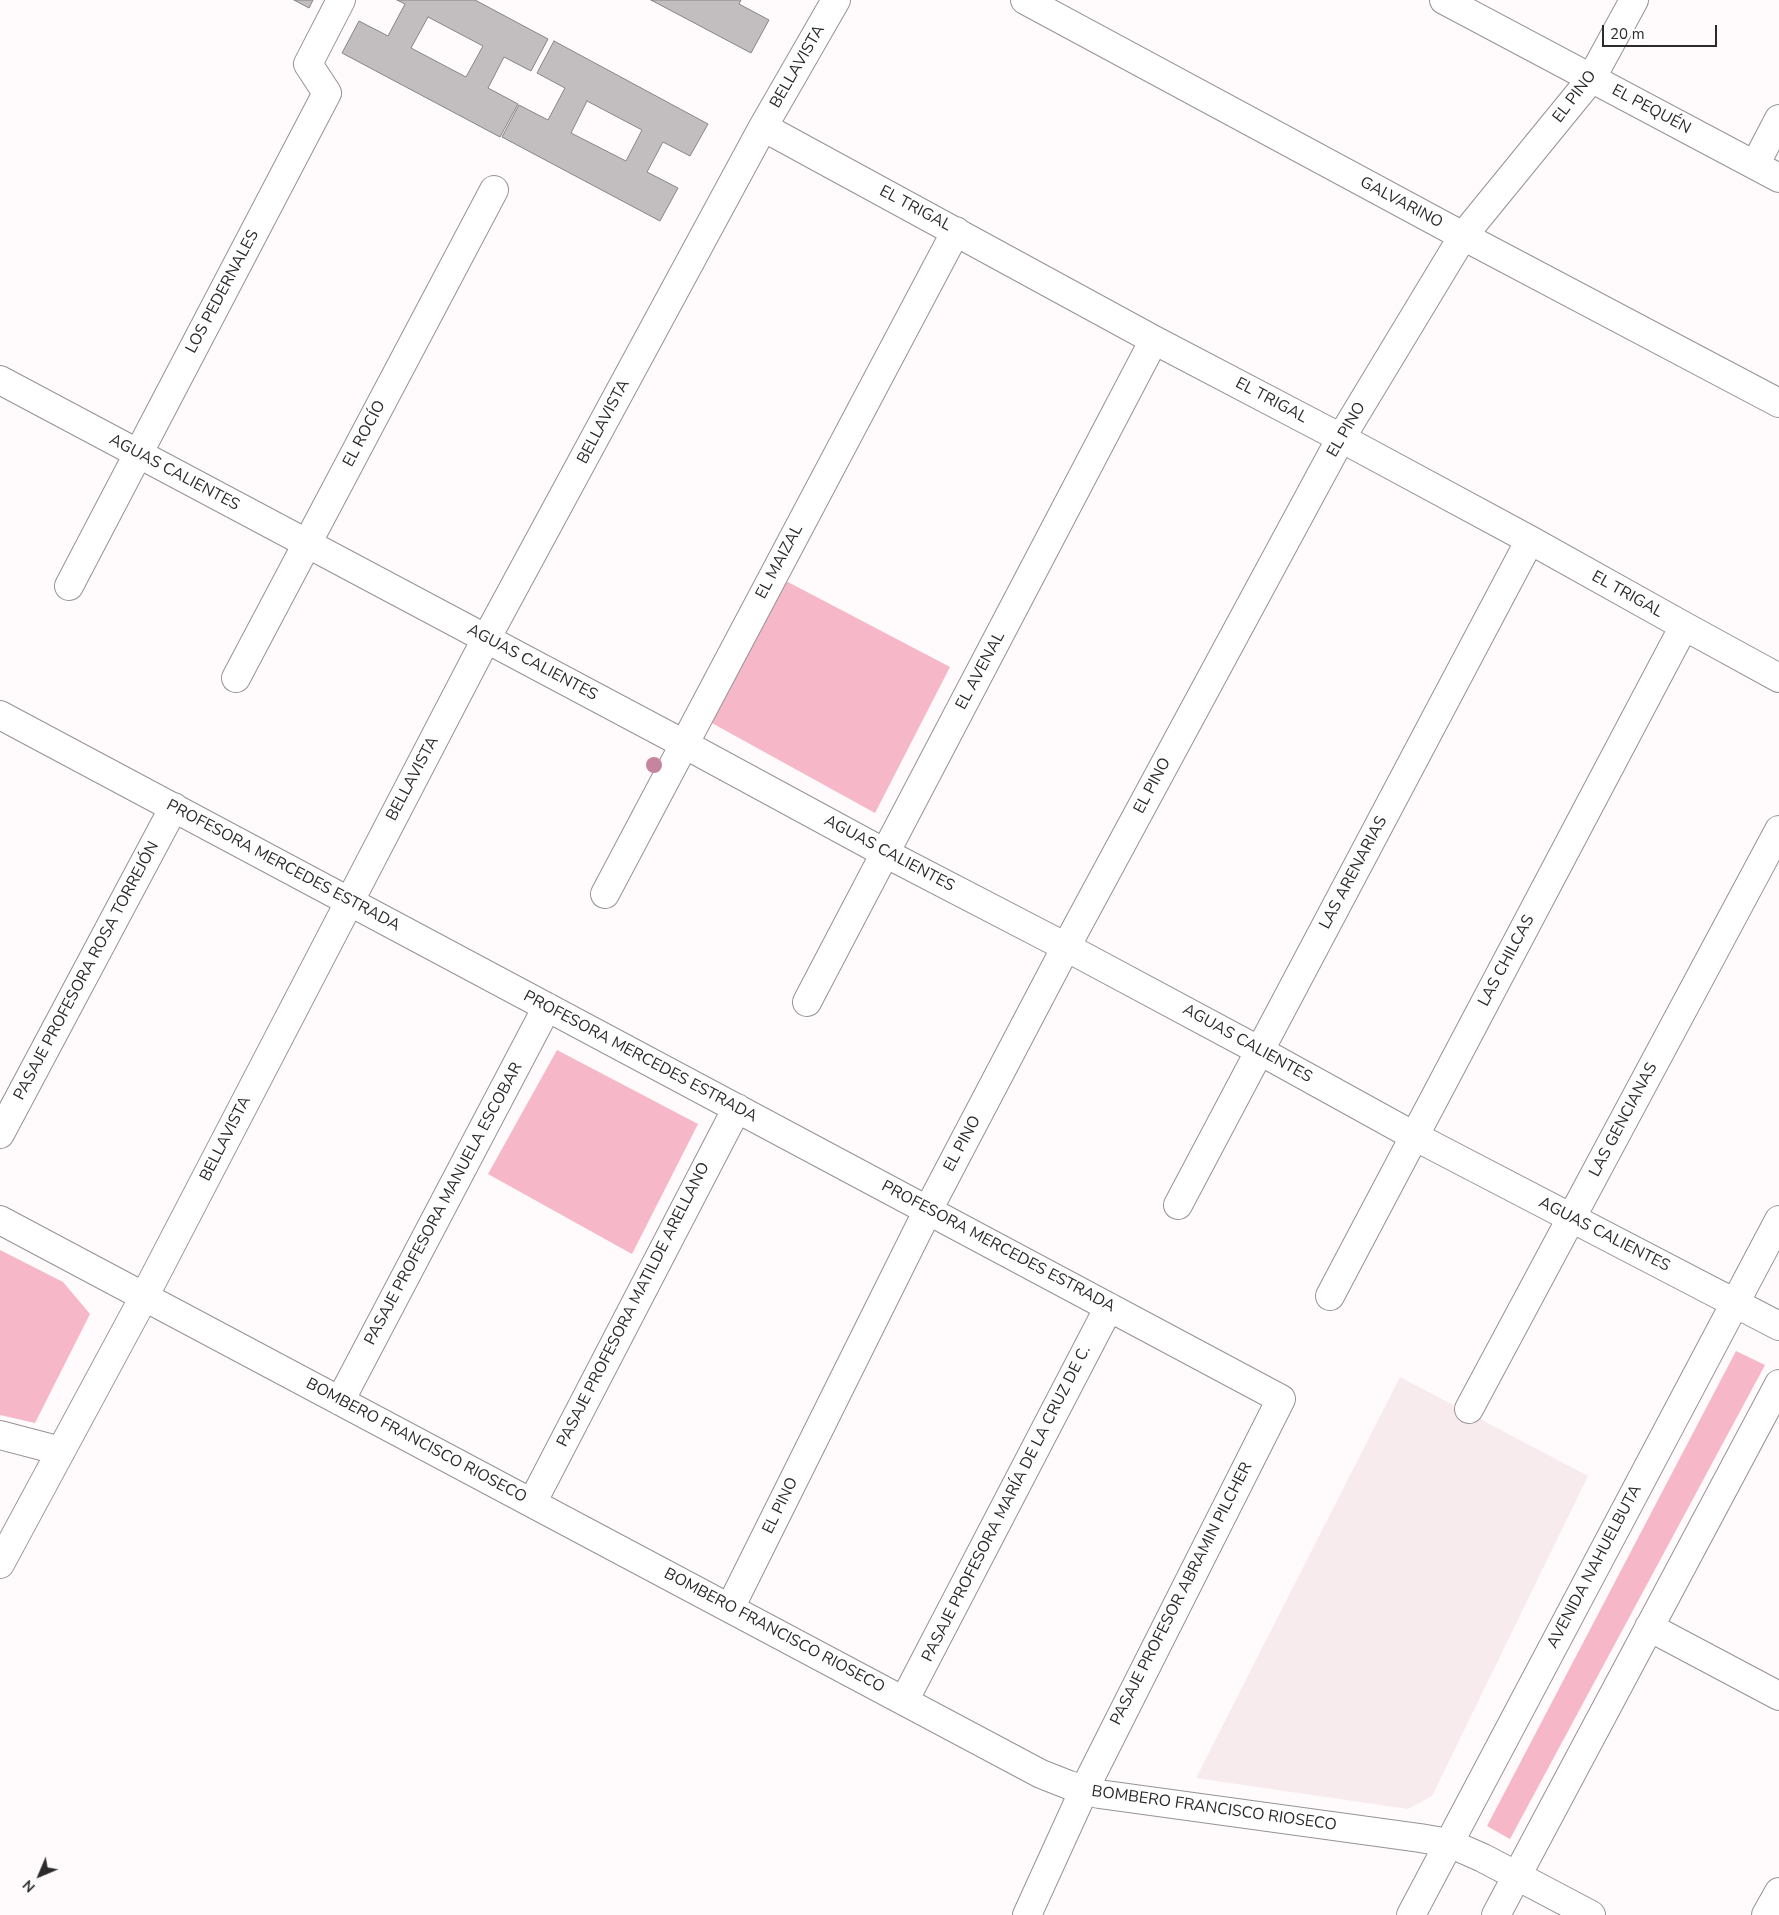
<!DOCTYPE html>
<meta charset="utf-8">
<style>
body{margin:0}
#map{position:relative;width:1779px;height:1915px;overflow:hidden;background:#fffafb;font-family:"Nunito Sans",sans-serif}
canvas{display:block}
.north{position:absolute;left:15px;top:1850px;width:50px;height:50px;-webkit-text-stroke:4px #fff;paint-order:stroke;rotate:225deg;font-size:14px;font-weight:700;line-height:20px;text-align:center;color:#2c2b2b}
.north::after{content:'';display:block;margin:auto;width:18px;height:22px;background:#2c2b2b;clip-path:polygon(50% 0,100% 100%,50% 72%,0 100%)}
.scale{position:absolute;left:1602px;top:25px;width:115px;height:22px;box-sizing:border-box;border:2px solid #2c2b2b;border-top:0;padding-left:6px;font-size:15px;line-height:18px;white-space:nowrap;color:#2c2b2b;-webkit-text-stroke:4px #fff;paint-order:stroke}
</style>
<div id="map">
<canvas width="1779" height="1915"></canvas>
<div class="north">N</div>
<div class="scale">20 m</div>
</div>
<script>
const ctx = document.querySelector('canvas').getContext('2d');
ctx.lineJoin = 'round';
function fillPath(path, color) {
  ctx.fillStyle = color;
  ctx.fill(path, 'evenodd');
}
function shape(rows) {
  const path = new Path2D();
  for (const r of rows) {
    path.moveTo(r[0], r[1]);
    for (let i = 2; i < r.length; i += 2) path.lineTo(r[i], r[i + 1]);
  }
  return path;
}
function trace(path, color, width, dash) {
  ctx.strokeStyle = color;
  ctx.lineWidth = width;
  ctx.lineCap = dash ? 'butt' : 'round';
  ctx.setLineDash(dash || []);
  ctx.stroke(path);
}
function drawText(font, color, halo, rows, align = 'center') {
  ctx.font = font + ' "Nunito Sans",sans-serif';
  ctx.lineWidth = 4;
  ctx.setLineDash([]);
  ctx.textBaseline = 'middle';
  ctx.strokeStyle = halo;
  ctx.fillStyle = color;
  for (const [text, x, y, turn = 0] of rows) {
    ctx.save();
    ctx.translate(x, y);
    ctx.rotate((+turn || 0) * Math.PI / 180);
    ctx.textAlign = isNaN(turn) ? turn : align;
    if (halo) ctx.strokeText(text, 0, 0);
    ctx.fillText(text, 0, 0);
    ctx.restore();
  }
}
const built = shape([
 [1400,1377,1588,1476,1432,1796,1408,1809,1196,1778]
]);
const green = shape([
 [786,581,950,667,875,813,710,722],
 [557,1050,698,1124,632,1254,488,1174],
 [0,1250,63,1282,90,1314,35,1423,0,1415],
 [1736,1351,1765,1365,1510,1839,1487,1826]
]);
const building = shape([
 [294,0,313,0,309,8,294,0],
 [397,0,475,0,548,39,531,71,504,57,488,88,518,104,500,137,342,53,359,21,388,36,405,4,397,0],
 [428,17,483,46,466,77,411,48,428,17],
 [651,0,741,0,739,4,769,20,751,53,651,0],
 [554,41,708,124,690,156,663,142,647,172,678,188,660,221,502,137,519,105,548,120,565,88,537,73,554,41],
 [587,101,642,130,626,161,571,133,587,101]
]);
const minor = shape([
 [1025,0,1463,236,1779,403],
 [1444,0,1779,178],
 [763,127,1154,340,1341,438,1530,540,1684,626,1779,678],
 [1755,165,1779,119],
 [0,380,684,744,885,853,1066,947,1260,1051,1414,1136,1779,1326],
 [69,586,327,93,308,64,341,0],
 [236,678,494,190],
 [0,715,1281,1399,1084,1790,1027,1915],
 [605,894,956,231],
 [807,1002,1154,340],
 [0,1134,174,807],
 [1178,1205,1530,540],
 [0,1220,1041,1774,1069,1785,1099,1794,1420,1838,1449,1843,1483,1858,1591,1915],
 [1330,1296,1684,626],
 [340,1401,547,1007],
 [1469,1409,1779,830],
 [0,1435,61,1451],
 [532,1503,737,1108],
 [0,1564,144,1297,486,639,763,127,836,0],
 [730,1608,928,1210,1066,947,1341,438,1463,236,1591,79,1634,0],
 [1649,1627,1779,1696],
 [904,1701,1109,1307],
 [1411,1915,1779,1220],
 [1496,1915,1779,1384],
 [1766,1915,1779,1892]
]);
const trees = [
 [654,765]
];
const streetNames = [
 ["BELLAVISTA",798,67,-60],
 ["EL PINO",1575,97,-53],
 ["EL PEQUÉN",1651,110,28],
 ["GALVARINO",1401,203,28],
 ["EL TRIGAL",915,209,28],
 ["LOS PEDERNALES",223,292,-62],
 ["EL TRIGAL",1271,401,28],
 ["BELLAVISTA",604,422,-62],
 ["EL PINO",1347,430,-60],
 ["EL ROCÍO",365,434,-62],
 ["AGUAS CALIENTES",174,473,28],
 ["EL MAIZAL",780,562,-62],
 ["EL TRIGAL",1627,595,29],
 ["AGUAS CALIENTES",532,663,28],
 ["EL AVENAL",981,671,-62],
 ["BELLAVISTA",413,779,-62],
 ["EL PINO",1153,786,-62],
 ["AGUAS CALIENTES",889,854,28],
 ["PROFESORA MERCEDES ESTRADA",283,866,28],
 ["LAS ARENARIAS",1354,873,-62],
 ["LAS CHILCAS",1507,961,-62],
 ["PASAJE PROFESORA ROSA TORREJÓN",87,971,-62],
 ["AGUAS CALIENTES",1247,1044,29],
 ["PROFESORA MERCEDES ESTRADA",640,1057,28],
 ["LAS GENCIANAS",1624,1120,-62],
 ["BELLAVISTA",226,1139,-63],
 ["EL PINO",963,1144,-62],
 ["PASAJE PROFESORA MANUELA ESCOBAR",444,1204,-62],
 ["AGUAS CALIENTES",1604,1235,27],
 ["PROFESORA MERCEDES ESTRADA",998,1247,28],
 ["PASAJE PROFESORA MATILDE ARELLANO",634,1305,-63],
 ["BOMBERO FRANCISCO RIOSECO",416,1441,28],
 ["PASAJE PROFESORA MARÍA DE LA CRUZ DE C.",1007,1504,-63],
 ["EL PINO",781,1506,-64],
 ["AVENIDA NAHUELBUTA",1595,1567,-62],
 ["PASAJE PROFESOR ABRAMIN PILCHER",1182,1594,-63],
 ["BOMBERO FRANCISCO RIOSECO",774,1631,28],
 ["BOMBERO FRANCISCO RIOSECO",1214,1809,8]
];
fillPath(built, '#f8ebee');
fillPath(green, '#f6b7c8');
fillPath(building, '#c2bebf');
trace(building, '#888485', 1);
trace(minor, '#979394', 30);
trace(minor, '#fff', 28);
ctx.fillStyle = '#c5859e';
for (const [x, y] of trees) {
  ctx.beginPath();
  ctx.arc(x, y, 8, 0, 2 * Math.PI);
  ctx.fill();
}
drawText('16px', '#2c2b2b', '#fff', streetNames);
</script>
